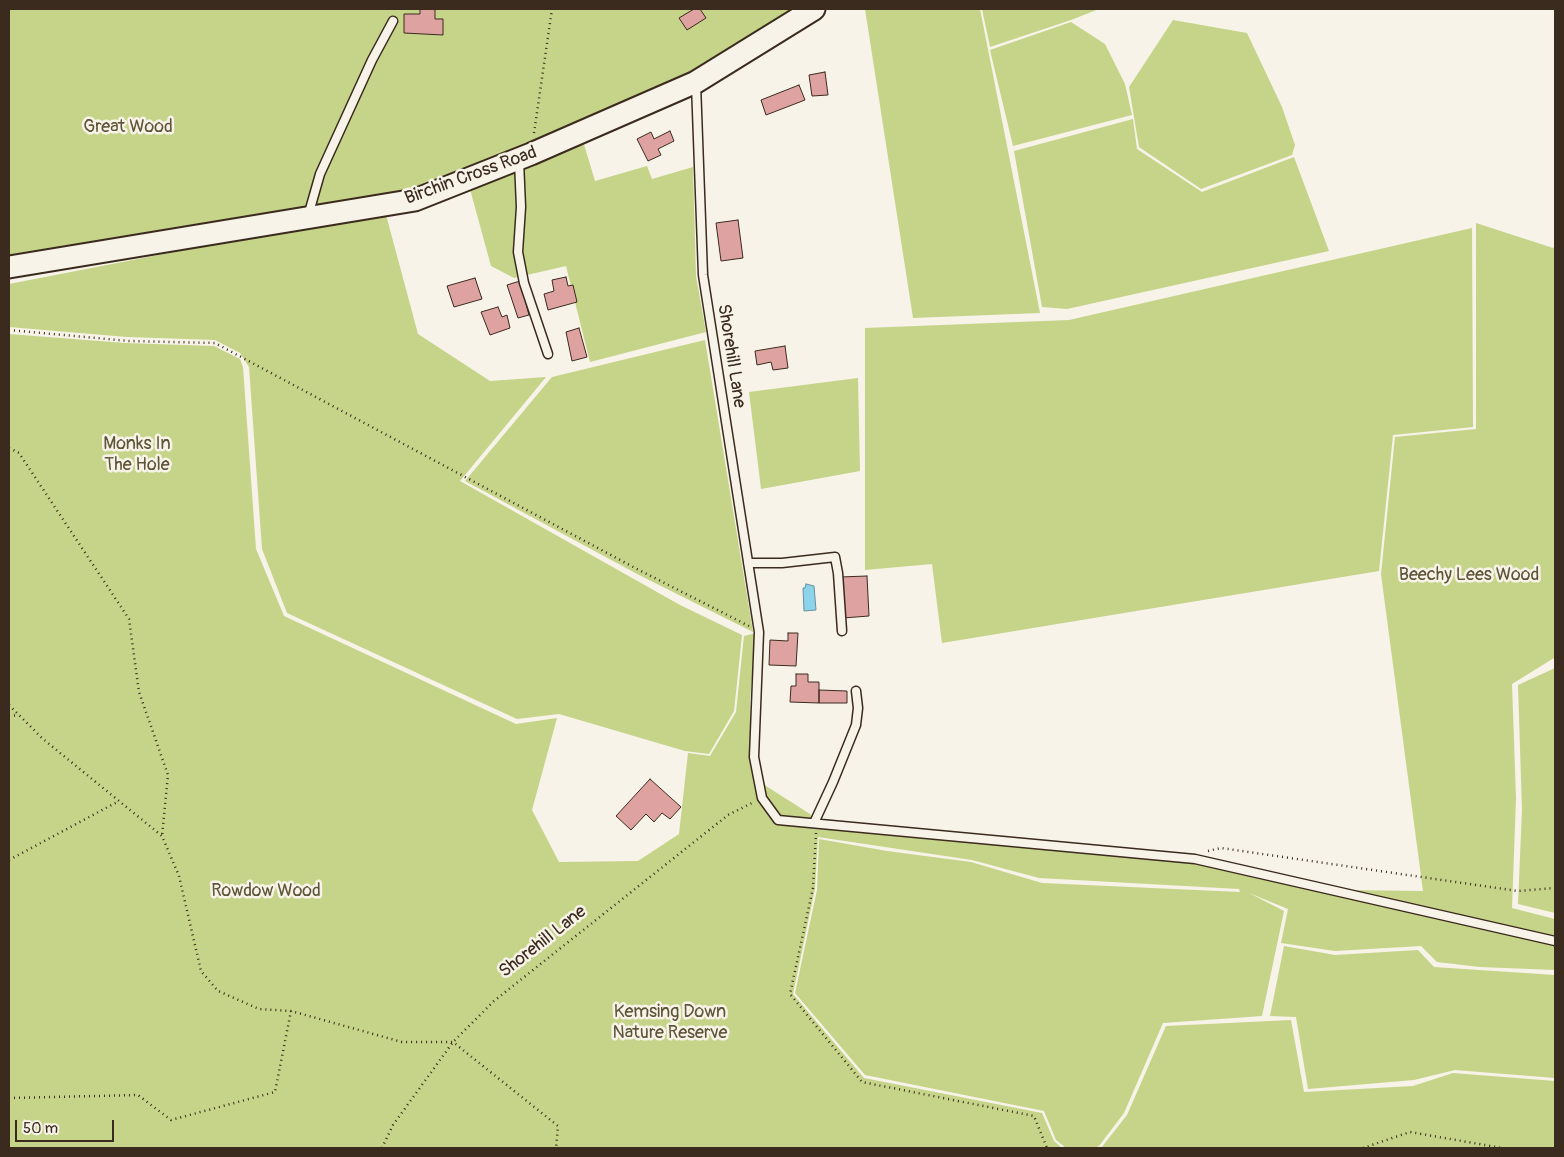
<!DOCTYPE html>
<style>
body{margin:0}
#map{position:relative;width:1564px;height:1157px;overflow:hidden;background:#f7f3e8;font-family:Pangolin,sans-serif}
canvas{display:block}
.frame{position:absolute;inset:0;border:10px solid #3b2a1e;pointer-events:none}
.scale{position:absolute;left:15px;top:1120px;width:99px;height:22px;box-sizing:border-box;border:2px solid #3b2a1e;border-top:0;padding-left:6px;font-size:15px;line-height:18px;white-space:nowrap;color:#3b2a1e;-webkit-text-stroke:4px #f7f3e8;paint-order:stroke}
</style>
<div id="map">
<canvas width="1564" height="1157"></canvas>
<div class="frame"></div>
<div class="scale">50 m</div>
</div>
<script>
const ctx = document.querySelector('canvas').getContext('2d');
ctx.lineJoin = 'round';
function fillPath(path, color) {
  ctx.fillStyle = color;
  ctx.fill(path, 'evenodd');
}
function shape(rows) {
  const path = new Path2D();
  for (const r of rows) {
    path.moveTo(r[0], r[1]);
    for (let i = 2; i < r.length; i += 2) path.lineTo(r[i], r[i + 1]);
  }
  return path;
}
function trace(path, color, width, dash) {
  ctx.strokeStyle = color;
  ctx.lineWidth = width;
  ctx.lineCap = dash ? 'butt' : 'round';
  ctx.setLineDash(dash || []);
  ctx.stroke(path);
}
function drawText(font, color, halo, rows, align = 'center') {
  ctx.font = font + ' Pangolin,sans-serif';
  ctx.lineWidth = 5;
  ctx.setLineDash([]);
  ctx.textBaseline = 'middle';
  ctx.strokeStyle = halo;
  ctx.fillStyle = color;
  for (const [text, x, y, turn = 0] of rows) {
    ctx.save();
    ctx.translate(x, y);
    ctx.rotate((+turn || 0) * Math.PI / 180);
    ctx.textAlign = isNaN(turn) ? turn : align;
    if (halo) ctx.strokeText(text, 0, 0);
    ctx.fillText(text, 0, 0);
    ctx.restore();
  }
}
const green = shape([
 [9,9,804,9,691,76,419,192,9,272],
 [865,9,980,9,1040,313,913,318],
 [982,9,1099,9,1071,20,990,47],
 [1173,20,1247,33,1282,107,1295,145,1292,155,1201,189,1139,147,1129,87],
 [1071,22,1105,44,1125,84,1132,115,1013,146,990,50],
 [1133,119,1137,149,1202,192,1294,157,1329,251,1067,309,1042,307,1014,151],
 [583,141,595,181,647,166,652,179,693,167,696,276,706,332,590,362,566,266,514,278,491,266,470,189],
 [385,211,418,334,490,381,546,377,460,481,680,605,742,635,734,711,709,754,685,751,559,714,517,719,287,613,262,549,249,367,240,353,215,340,127,337,9,327,9,284],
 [1476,223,1553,248,1555,246,1555,655,1554,658,1512,684,1516,798,1512,908,1555,919,1555,970,1480,967,1437,962,1421,946,1335,951,1281,943,1288,909,1249,893,1284,911,1262,1016,1163,1023,1124,1113,1099,1146,1094,1148,1066,1148,1056,1140,1044,1111,865,1075,795,993,817,890,819,839,887,851,971,862,1042,883,1240,892,1239,889,1039,878,972,860,818,837,815,889,793,994,864,1078,1042,1113,1054,1141,1062,1148,9,1148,9,334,125,343,214,346,240,359,243,367,256,549,284,616,516,724,557,718,532,810,559,862,638,861,679,834,688,753,710,756,736,712,744,636,756,633,750,700,751,757,766,786,810,814,818,825,1190,862,1341,890,1423,891,1381,574,1395,437,1476,429],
 [1472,228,1473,427,1393,435,1379,571,942,643,932,564,865,570,865,328,1069,320],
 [705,340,753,632,639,575,465,481,552,377],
 [858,378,860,471,761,489,749,392],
 [1555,668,1555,913,1518,904,1522,810,1518,685],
 [1284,946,1335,955,1418,950,1434,967,1555,975,1555,1078,1455,1070,1414,1080,1308,1089,1296,1017,1270,1016],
 [1291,1020,1304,1092,1413,1086,1453,1073,1555,1081,1555,1148,1101,1148,1127,1115,1166,1026]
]);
const water = shape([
 [806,584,814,586,816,610,804,611,803,588,805,588,806,584]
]);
const building = shape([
 [420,9,435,9,435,19,443,19,443,35,404,33,404,14,420,14,420,9],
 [694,9,700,9,706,18,687,30,679,18,694,9],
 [825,72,828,95,812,96,809,75,825,72],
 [799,85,805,100,766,115,761,100,799,85],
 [670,131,674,141,658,149,661,155,648,161,637,139,651,132,654,139,670,131],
 [738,220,743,258,721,261,716,223,738,220],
 [566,277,568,286,573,285,577,302,548,310,544,294,554,291,552,280,566,277],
 [475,278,482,299,454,307,447,286,475,278],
 [520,281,529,315,518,318,507,285,520,281],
 [498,307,502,317,507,315,510,328,490,335,481,312,498,307],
 [579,328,587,357,572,361,566,332,579,328],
 [785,346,788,368,773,370,771,362,757,365,755,351,785,346],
 [867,576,869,616,843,618,840,577,867,576],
 [788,633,798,633,796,666,769,665,770,640,788,641,788,633],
 [796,674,808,674,808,682,819,682,819,703,790,702,791,686,796,686,796,674],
 [819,690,847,691,847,703,819,703,819,690],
 [650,779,681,807,670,819,662,813,654,822,646,814,631,830,616,816,650,779]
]);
const path = shape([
 [534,133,552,9],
 [9,330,129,341,215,343,637,569,749,626],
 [9,448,19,453,129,619,139,692,168,775,162,836],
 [9,705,43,739,162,836,179,876,201,971,218,991,259,1009,291,1011,402,1042,453,1042,558,1126,556,1148],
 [9,716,19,715],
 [816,833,813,888,790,994,862,1082,1034,1116,1047,1148],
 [1208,851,1221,848,1518,891,1555,888],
 [9,860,119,801],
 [9,1098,138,1095,171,1120,275,1092,291,1011],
 [382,1148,393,1125,453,1042,494,1001,728,815,754,802],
 [1363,1148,1410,1132,1502,1148]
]);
const lane = shape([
 [696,84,703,275,759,632,754,757,762,798,778,820,1195,859,1555,941],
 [519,161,521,207,518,252,524,283,548,354],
 [308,216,320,174,372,60,393,21],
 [748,563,782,563,835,557,838,573,842,631],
 [814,823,833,782,856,725,858,708,856,691]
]);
const secondary = shape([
 [9,267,415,200,531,154,696,82,814,9]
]);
const parkNames = [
 ["Great Wood",128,127],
 ["Monks In",137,444],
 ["The Hole",137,465],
 ["Beechy Lees Wood",1469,575],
 ["Rowdow Wood",266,891],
 ["Kemsing Down",670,1012],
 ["Nature Reserve",670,1033]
];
const streetNames = [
 ["Birchin Cross Road",471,176,-20],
 ["Shorehill Lane",731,356,81],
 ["Shorehill Lane",543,942,-38]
];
fillPath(green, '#c5d488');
fillPath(water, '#8bd4ec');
trace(water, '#6b909a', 1);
fillPath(building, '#dea3a1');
trace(building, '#3b2a1e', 1);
trace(lane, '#3b2a1e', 11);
trace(secondary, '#3b2a1e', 25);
trace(path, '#3b2a1e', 2.5, [1, 4]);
trace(lane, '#f7f3e8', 8);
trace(secondary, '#f7f3e8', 21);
drawText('18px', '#5e5438', '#f7f3e8', parkNames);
drawText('18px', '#3b2a1e', '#f7f3e8', streetNames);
</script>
